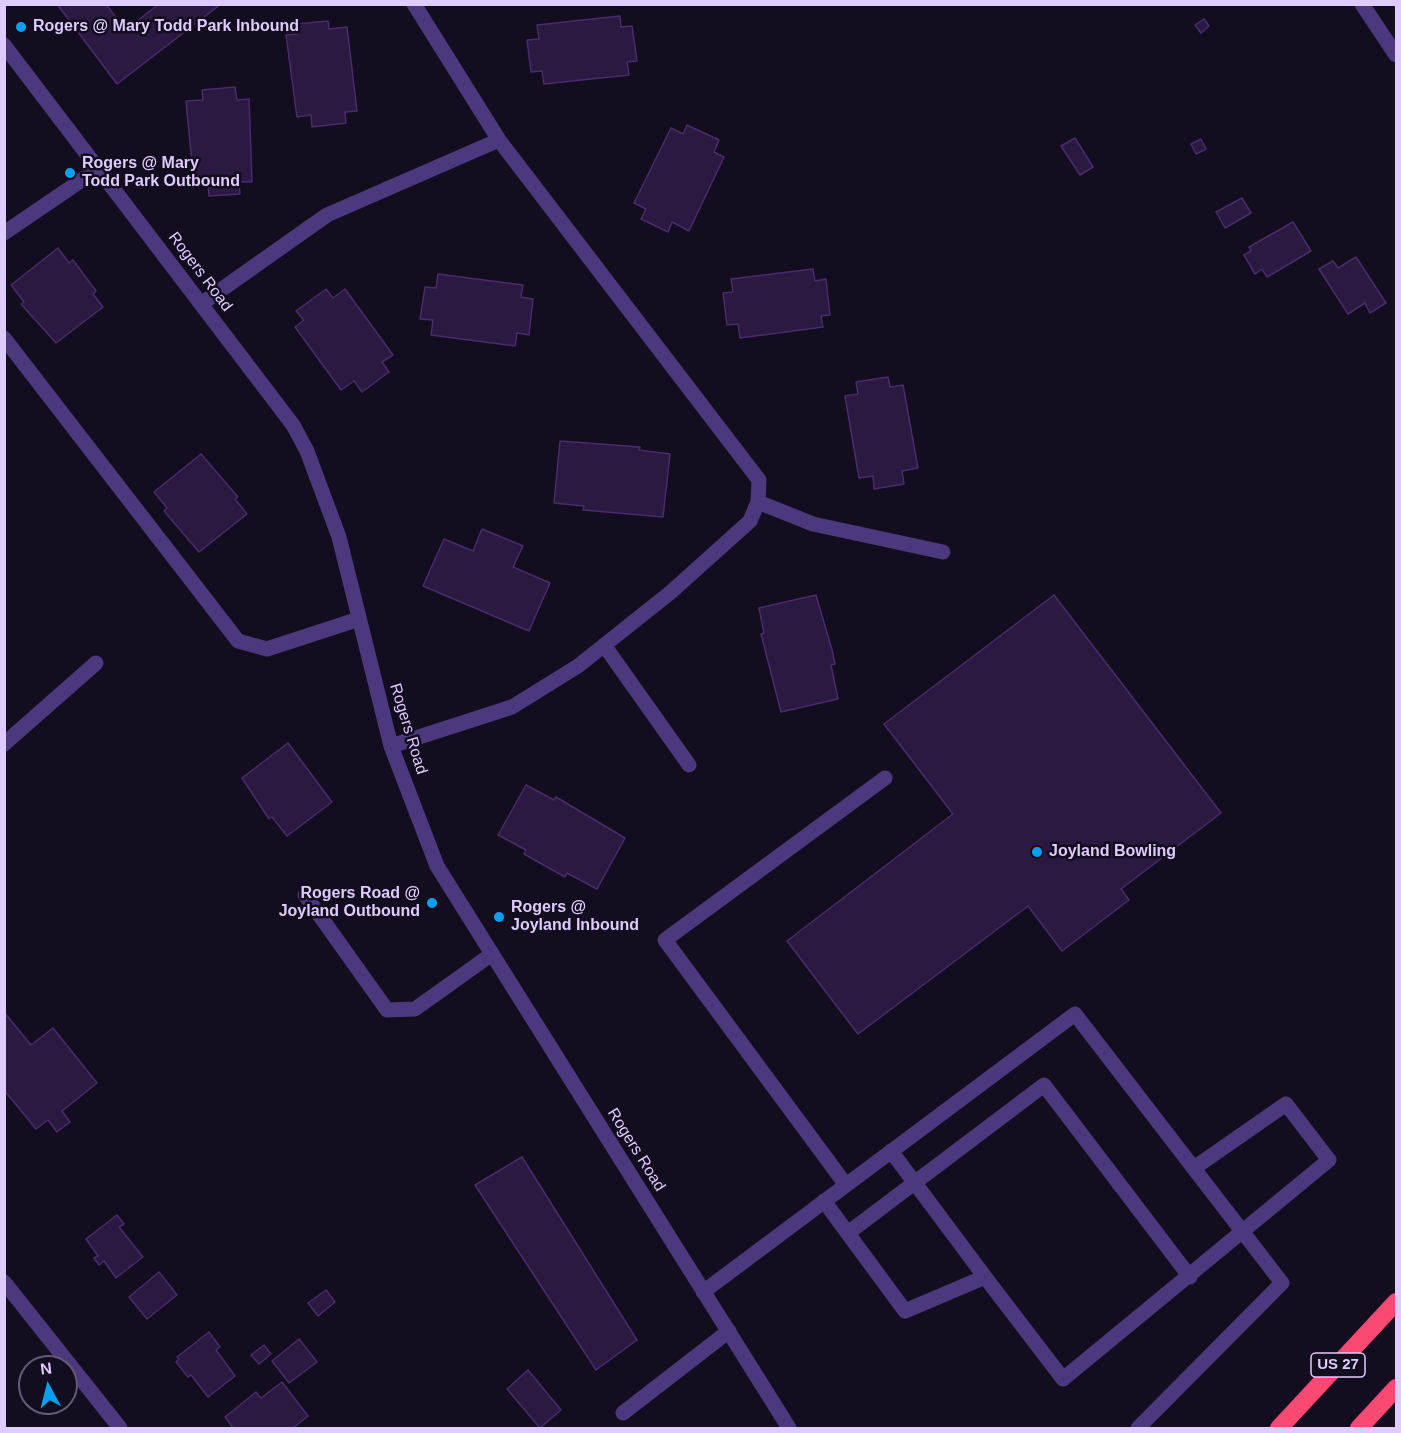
<!DOCTYPE html>
<style>
body{margin:0}
#map{position:relative;width:1401px;height:1433px;overflow:hidden;background:#140d1f;font-family:Helvetica,sans-serif}
canvas{display:block}
.frame{position:absolute;inset:0;border:6px solid #deccfe;pointer-events:none}
.north{position:absolute;left:18px;top:1355px;width:60px;height:60px;box-sizing:border-box;background:#140d1f;border:2px solid #655978;border-radius:50%;rotate:353deg;font-size:16px;font-weight:700;line-height:24px;text-align:center;color:#deccfe}
.north::after{content:'';display:block;margin:auto;width:21px;height:27px;background:#05a0f1;clip-path:polygon(50% 0,100% 100%,50% 72%,0 100%)}
</style>
<div id="map">
<canvas width="1401" height="1433"></canvas>
<div class="frame"></div>
<div class="north">N</div>
</div>
<script>
const ctx = document.querySelector('canvas').getContext('2d');
ctx.lineJoin = 'round';
function fillPath(path, color) {
  ctx.fillStyle = color;
  ctx.fill(path, 'evenodd');
}
function shape(rows) {
  const path = new Path2D();
  for (const r of rows) {
    path.moveTo(r[0], r[1]);
    for (let i = 2; i < r.length; i += 2) path.lineTo(r[i], r[i + 1]);
  }
  return path;
}
function trace(path, color, width, dash) {
  ctx.strokeStyle = color;
  ctx.lineWidth = width;
  ctx.lineCap = dash ? 'butt' : 'round';
  ctx.setLineDash(dash || []);
  ctx.stroke(path);
}
function drawText(font, color, halo, rows, align = 'center') {
  ctx.font = font + ' Helvetica,sans-serif';
  ctx.lineWidth = 5;
  ctx.setLineDash([]);
  ctx.textBaseline = 'middle';
  ctx.strokeStyle = halo;
  ctx.fillStyle = color;
  for (const [text, x, y, turn = 0] of rows) {
    ctx.save();
    ctx.translate(x, y);
    ctx.rotate((+turn || 0) * Math.PI / 180);
    ctx.textAlign = isNaN(turn) ? turn : align;
    if (halo) ctx.strokeText(text, 0, 0);
    ctx.fillText(text, 0, 0);
    ctx.restore();
  }
}
const building = shape([
 [57,4,106,4,125,30,159,4,221,4,117,84,57,4],
 [620,16,621,27,632,26,637,61,627,62,629,75,544,84,542,71,531,72,527,40,539,39,537,25,620,16],
 [1204,19,1209,26,1201,33,1195,25,1204,19],
 [328,21,329,29,347,27,357,111,345,112,346,123,312,127,311,115,297,117,286,35,298,34,297,24,328,21],
 [235,87,237,100,249,99,252,182,239,182,240,194,209,196,208,184,194,185,186,101,203,100,202,90,235,87],
 [687,125,719,140,714,152,724,157,689,231,672,222,668,232,641,219,646,209,634,203,671,128,683,134,687,125],
 [1075,138,1093,167,1080,175,1061,146,1075,138],
 [1201,139,1206,149,1196,154,1191,144,1201,139],
 [1242,198,1251,213,1225,228,1216,212,1242,198],
 [1293,222,1311,251,1267,277,1262,269,1255,274,1244,255,1251,251,1249,247,1293,222],
 [58,248,69,263,73,260,96,291,93,294,103,307,56,343,21,304,24,302,11,285,58,248],
 [1356,257,1386,303,1370,313,1365,303,1348,314,1319,269,1333,261,1338,268,1356,257],
 [813,269,815,281,826,279,830,315,821,316,823,327,740,338,738,324,727,325,723,293,733,292,731,279,813,269],
 [438,274,523,285,521,297,533,299,529,335,517,333,515,346,431,335,433,320,420,319,425,287,436,288,438,274],
 [326,289,333,298,345,289,393,355,382,362,389,372,362,392,354,381,341,390,295,327,304,320,296,311,326,289],
 [888,377,890,387,903,385,918,468,902,471,904,484,874,489,873,476,859,478,845,396,858,394,856,382,888,377],
 [560,441,640,447,639,450,670,454,663,517,583,510,584,506,554,503,560,441],
 [201,454,238,497,235,499,247,514,199,552,164,511,167,508,154,492,201,454],
 [482,529,523,546,513,567,550,583,529,631,423,586,444,539,473,551,482,529],
 [816,595,832,650,835,664,831,665,838,699,781,712,761,634,764,633,759,608,816,595],
 [1054,595,1221,813,1121,889,1129,900,1062,951,1028,906,858,1034,787,941,953,814,884,724,1054,595],
 [288,743,332,802,287,836,272,817,269,819,242,778,288,743],
 [526,785,554,800,556,797,625,838,597,889,567,873,565,877,524,854,526,850,498,835,526,785],
 [4,1012,31,1045,53,1028,97,1083,62,1111,70,1122,57,1132,48,1120,36,1129,4,1090,4,1012],
 [522,1157,637,1340,596,1370,475,1185,522,1157],
 [117,1215,124,1224,119,1227,143,1257,116,1278,104,1261,99,1265,94,1258,98,1256,86,1239,117,1215],
 [159,1272,177,1295,147,1319,129,1297,159,1272],
 [326,1290,335,1302,318,1316,308,1303,326,1290],
 [209,1332,220,1347,216,1350,235,1376,208,1397,191,1375,188,1377,176,1362,179,1359,177,1357,209,1332],
 [299,1339,317,1362,289,1383,272,1361,299,1339],
 [264,1345,271,1354,259,1364,251,1355,264,1345],
 [528,1370,561,1410,540,1428,507,1389,528,1370],
 [282,1382,308,1416,293,1428,233,1428,225,1417,256,1392,261,1398,282,1382]
]);
const minor = shape([
 [1362,4,1396,55],
 [4,45,293,425,307,451,339,537,391,746,437,866,789,1428],
 [4,233,98,169],
 [201,304,327,215,499,140],
 [4,338,238,641,267,649,359,619],
 [758,502,813,524,943,552],
 [604,645,689,765],
 [4,744,96,663],
 [391,746,512,707,578,666,671,592,750,521,758,502,759,480,499,140,414,4],
 [305,895,387,1010,415,1009,492,954],
 [891,1151,985,1277],
 [846,1185,665,940,885,778],
 [824,1201,905,1311,985,1277,1063,1379,1329,1160,1286,1104,1194,1168],
 [848,1233,1044,1085,1190,1277],
 [4,1282,120,1428],
 [703,1292,1075,1014,1282,1283,1138,1428],
 [623,1413,729,1331]
]);
const highway = shape([
 [1279,1428,1396,1302],
 [1359,1428,1396,1388]
]);
const markers = [
 [21,27,6,"#05a0f1"],
 [70,173,6,"#05a0f1"],
 [1037,852,6,"#05a0f1"],
 [432,903,6,"#05a0f1"],
 [499,917,6,"#05a0f1"]
];
const shields = [
 [1338,1365,54]
];
const shieldNames = [
 ["US 27",1338,1365]
];
const poiNames = [
 ["Rogers @ Mary Todd Park Inbound",33,27],
 ["Rogers @ Mary",82,164],
 ["Todd Park Outbound",82,182],
 ["Joyland Bowling",1049,852],
 ["Rogers Road @",420,894,"right"],
 ["Joyland Outbound",420,912,"right"],
 ["Rogers @",511,908],
 ["Joyland Inbound",511,926]
];
const streetNames = [
 ["Rogers Road",200,272,53],
 ["Rogers Road",408,729,73],
 ["Rogers Road",636,1150,58]
];
fillPath(building, '#2a1940');
trace(building, '#482c6b', 1.5);
trace(minor, '#4c397d', 15);
trace(highway, '#fc4974', 18);
for (const [x, y, r, color] of markers) {
  const dot = new Path2D();
  dot.arc(x, y, r, 0, 2 * Math.PI);
  ctx.fillStyle = color;
  ctx.fill(dot);
  trace(dot, '#140d1f', 2);
}
for (const [x, y, w] of shields) {
  const box = new Path2D();
  box.roundRect(x - w / 2, y - 12, w, 24, 4.5);
  ctx.fillStyle = '#140d1f';
  ctx.fill(box);
  trace(box, '#deccfe', 1.5);
}
drawText('bold 15px', '#deccfe', null, shieldNames);
drawText('bold 16px', '#deccfe', '#140d1f', poiNames, 'left');
drawText('16px', '#deccfe', '#140d1f', streetNames);
</script>
